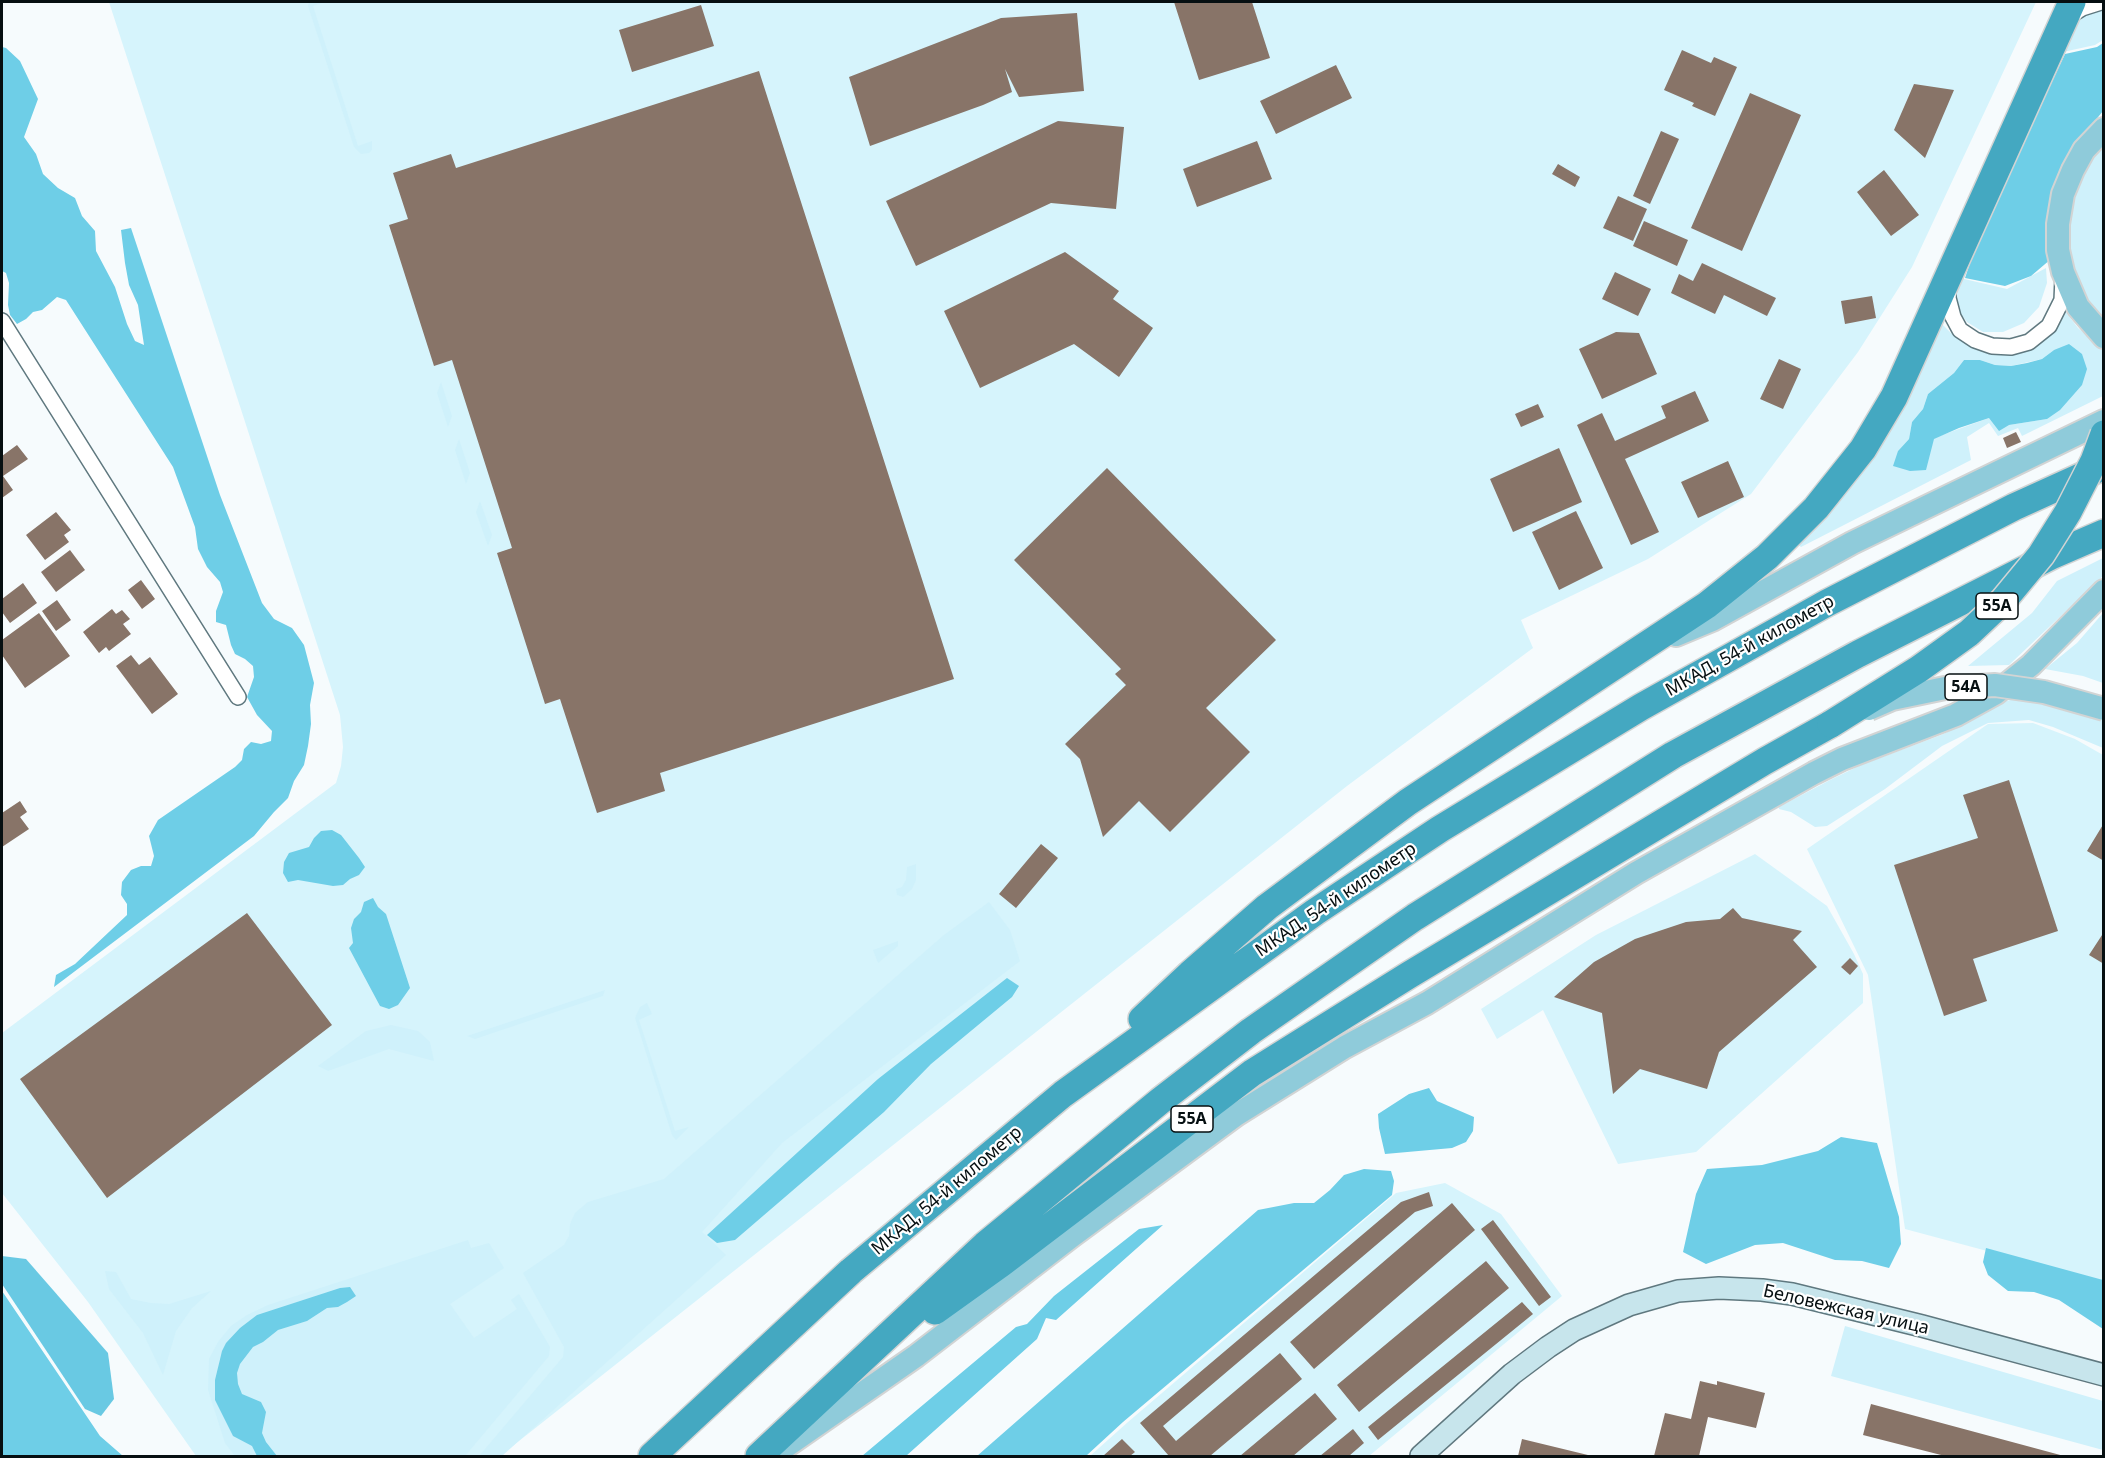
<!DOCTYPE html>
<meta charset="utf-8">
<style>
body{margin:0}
#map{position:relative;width:2105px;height:1458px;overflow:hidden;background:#f6fbfd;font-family:"Noto Sans",sans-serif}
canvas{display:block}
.frame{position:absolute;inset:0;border:3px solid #060f11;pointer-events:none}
</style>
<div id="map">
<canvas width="2105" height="1458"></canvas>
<div class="frame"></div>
</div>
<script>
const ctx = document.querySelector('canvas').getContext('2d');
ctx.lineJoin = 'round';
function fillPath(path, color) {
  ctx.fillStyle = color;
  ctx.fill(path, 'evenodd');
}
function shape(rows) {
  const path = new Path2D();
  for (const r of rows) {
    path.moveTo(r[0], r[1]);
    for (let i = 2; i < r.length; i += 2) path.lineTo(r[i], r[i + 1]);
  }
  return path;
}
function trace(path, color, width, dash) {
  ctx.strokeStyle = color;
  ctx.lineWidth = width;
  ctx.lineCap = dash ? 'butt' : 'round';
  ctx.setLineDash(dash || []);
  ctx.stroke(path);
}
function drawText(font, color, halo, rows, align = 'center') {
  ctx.font = font + ' "Noto Sans",sans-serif';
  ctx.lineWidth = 4.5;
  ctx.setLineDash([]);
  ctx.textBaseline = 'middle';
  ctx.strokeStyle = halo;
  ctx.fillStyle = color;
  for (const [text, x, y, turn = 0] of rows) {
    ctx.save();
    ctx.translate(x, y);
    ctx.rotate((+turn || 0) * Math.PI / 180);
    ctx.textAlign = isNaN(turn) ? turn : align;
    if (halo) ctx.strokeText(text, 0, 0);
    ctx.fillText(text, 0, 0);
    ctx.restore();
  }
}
const built = shape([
 [109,2,2036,2,1912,267,1858,352,1751,494,1648,559,1521,620,1533,648,1347,786,500,1456,196,1456,88,1302,2,1193,2,1033,336,783,341,766,343,747,340,715],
 [2033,723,2075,739,2103,755,2103,1282,1905,1229,1868,975,1807,849,1988,724],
 [1755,854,1827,906,1854,954,1863,974,1863,1003,1696,1152,1618,1164,1543,1010,1497,1039,1481,1009,1596,935],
 [1445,1183,1501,1214,1562,1296,1369,1456,1090,1456,1128,1422,1396,1193]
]);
const green = shape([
 [309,2,325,2,313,6,358,146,372,141,372,150,369,153,361,154,354,147,308,6],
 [2103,10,2103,40,2095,45,2063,52,2080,15,2092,11],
 [2103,139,2103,323,2092,311,2076,283,2064,241,2079,170],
 [2046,268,2047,283,2039,307,2024,323,2003,332,1983,332,1967,322,1954,305,1954,289,1960,278,2007,289],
 [2065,311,2078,328,2103,349,2103,396,2022,436,2018,428,1998,436,1989,423,1967,437,1971,460,1801,547,1795,542,1939,321,1954,336,1977,350,2004,353],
 [2054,350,2047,419,2009,425,1989,418,1898,451,1909,439,1912,422,1923,409,1928,394,1954,373,1964,360,1980,360,1995,365,2011,366,2042,359],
 [441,382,452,416,448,427,437,393],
 [459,439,470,473,466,484,455,450],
 [480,501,492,535,488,546,476,512],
 [2103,558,2103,576,2009,665,1968,666,2032,613,2057,581],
 [2103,613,2103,683,2083,676,2045,669,2077,643],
 [2015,699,2053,702,2103,718,2103,748,2053,727,2029,720,1988,723,1942,746,1885,789,1827,826,1815,827,1791,812,1779,809,1779,807,1830,780,1861,765,1941,735,1975,719,2006,701],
 [916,864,916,880,912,889,903,897,897,895,896,889,902,887,906,880,907,867],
 [989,902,1010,930,1020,961,782,1143,702,1232,726,1255,502,1456,480,1455,563,1357,564,1347,523,1273,564,1245,569,1236,570,1224,575,1213,588,1202,664,1179,944,935],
 [898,941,898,946,878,963,873,950],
 [605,990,603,996,475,1039,467,1036],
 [647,1003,652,1014,639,1020,675,1131,689,1127,676,1140,672,1135,635,1018,640,1007],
 [391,1025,418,1031,430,1042,434,1061,389,1049,328,1071,318,1066,366,1031],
 [468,1240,471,1248,489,1243,504,1268,450,1304,474,1338,517,1309,511,1300,519,1294,550,1347,549,1356,465,1456,277,1456,271,1451,262,1433,266,1412,261,1402,242,1394,238,1384,236,1373,240,1364,253,1347,263,1342,278,1330,307,1321,327,1308,338,1307,347,1302,356,1296,350,1287,340,1288,257,1315,240,1328,226,1343,219,1361,215,1400,233,1436,252,1446,257,1456,235,1456,225,1443,208,1390,209,1359,218,1342,231,1326,247,1315,268,1305],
 [105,1271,116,1272,131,1299,151,1303,169,1304,211,1291,192,1308,176,1331,163,1375,143,1333,109,1289],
 [1845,1326,2103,1401,2103,1450,1831,1376]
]);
const forest = shape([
 [2103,43,2103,111,2081,138,2051,259,2031,276,2005,286,1965,278,1979,236,2065,54,2097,47],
 [2,47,6,48,20,61,38,99,24,137,36,154,43,174,58,188,75,198,82,216,95,231,96,251,115,287,127,324,135,341,144,345,138,305,129,285,125,263,121,230,131,228,220,495,262,603,274,619,292,628,304,645,314,683,310,705,311,724,308,746,304,765,294,781,288,798,274,812,254,836,54,987,56,975,75,964,127,915,127,904,121,895,122,882,131,870,141,866,151,866,154,856,149,836,158,820,235,767,242,760,244,749,251,742,261,744,271,741,272,731,257,715,247,697,254,677,253,666,245,659,235,654,231,645,226,625,216,622,216,611,223,592,220,582,207,567,198,549,195,527,173,467,66,300,57,297,42,310,33,312,26,319,17,324,10,315,8,305,9,283,6,273,2,271],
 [2069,344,2082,354,2087,369,2082,385,2060,410,2047,419,2009,425,1999,431,1989,418,1959,428,1934,439,1926,470,1910,471,1893,466,1898,451,1909,439,1912,422,1923,409,1928,394,1954,373,1964,360,1980,360,1995,365,2011,366,2027,363,2042,359,2054,350],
 [332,830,341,835,359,858,365,867,359,875,350,879,343,885,333,886,298,880,288,882,283,873,284,862,289,853,309,847,314,838,321,831],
 [373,898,378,907,386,914,410,988,398,1005,389,1009,380,1006,349,948,353,943,351,928,354,919,361,912,364,902],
 [1007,978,1019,986,1012,997,931,1064,884,1112,735,1240,717,1243,707,1235,878,1079],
 [1429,1088,1437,1101,1474,1117,1473,1131,1466,1142,1452,1148,1385,1154,1379,1128,1378,1114,1409,1094],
 [1841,1137,1877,1143,1899,1217,1901,1244,1889,1268,1862,1261,1835,1260,1783,1243,1755,1245,1706,1264,1683,1252,1696,1194,1707,1169,1762,1165,1818,1151],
 [1364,1169,1391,1171,1394,1181,1392,1195,1123,1422,1086,1456,977,1456,1258,1210,1294,1203,1314,1203,1330,1190,1344,1175],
 [1163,1225,1056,1320,1046,1318,1037,1339,906,1456,862,1456,1016,1327,1027,1324,1054,1296,1139,1229],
 [1986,1248,2103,1280,2103,1329,2059,1300,2034,1292,2008,1291,1988,1275,1983,1262],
 [350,1287,356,1296,347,1302,338,1307,327,1308,307,1321,278,1330,263,1342,253,1347,240,1364,237,1373,238,1384,242,1394,261,1402,266,1412,262,1433,266,1442,277,1456,257,1456,252,1446,233,1436,215,1400,215,1380,222,1351,226,1343,240,1328,257,1315,340,1288],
 [2,1291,100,1436,123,1456,2,1456]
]);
const water = shape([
 [2,1256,26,1259,108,1353,114,1399,101,1416,85,1409,2,1284]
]);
const building = shape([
 [1174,2,1252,2,1270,58,1199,80],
 [701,5,714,46,632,72,619,30],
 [1077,13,1084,91,1019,97,1005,69,1012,92,983,105,870,146,849,77,1001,18],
 [1682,50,1711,63,1714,57,1737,67,1715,116,1692,106,1694,103,1664,90],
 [1336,65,1352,98,1276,134,1260,101],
 [759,71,954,679,660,773,665,791,597,813,560,699,545,704,497,553,512,548,452,360,434,366,389,225,408,219,393,173,451,154,456,168],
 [1914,84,1954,90,1925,158,1894,130],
 [1750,93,1801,115,1742,251,1691,228],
 [1058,121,1124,127,1116,209,1051,203,916,266,886,201],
 [1661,131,1679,139,1650,204,1633,196],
 [1257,141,1272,179,1197,207,1183,169],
 [1558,164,1580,177,1575,187,1552,174],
 [1884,170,1919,215,1891,236,1857,192],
 [1618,196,1647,209,1633,241,1603,228],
 [1644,221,1688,240,1677,266,1633,246],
 [1065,252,1119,291,1113,299,1153,328,1119,377,1074,344,980,388,944,311],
 [1702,263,1776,298,1767,316,1724,295,1715,314,1671,293,1679,274,1693,281],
 [1615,272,1651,289,1638,316,1602,299],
 [1872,296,1876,318,1845,324,1841,301],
 [1616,332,1639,333,1657,374,1602,399,1579,349],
 [1779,359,1801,369,1783,409,1760,399],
 [1695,391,1709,421,1625,459,1659,532,1631,545,1577,425,1602,413,1615,441,1666,418,1661,406],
 [1538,404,1544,417,1521,427,1515,414],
 [2016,432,2021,442,2007,448,2003,438],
 [17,445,28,459,3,476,13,490,2,498,2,456],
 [1559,448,1582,502,1513,532,1490,479],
 [1728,461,1744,497,1698,518,1681,482],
 [1107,468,1276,640,1206,708,1250,752,1170,832,1139,801,1103,837,1080,759,1065,744,1126,685,1115,674,1121,669,1014,560],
 [1576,511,1603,568,1559,590,1532,532],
 [56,512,71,530,64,535,69,542,45,560,26,535],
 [70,550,85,570,56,592,41,572],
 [141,580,155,599,142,609,128,590],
 [23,583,37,603,10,623,2,612,2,599],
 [57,600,71,620,56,631,42,611],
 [112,609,116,614,122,610,130,619,123,624,131,634,109,651,106,647,99,653,83,632],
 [39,613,70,656,25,688,2,655,2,640],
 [131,655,139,665,150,657,178,694,152,714,116,666],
 [2009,780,2058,931,1973,959,1987,1001,1944,1016,1894,865,1978,838,1963,795],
 [20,801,27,812,20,817,29,829,2,847,2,813],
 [2104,823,2104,861,2087,851],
 [1041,844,1058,858,1016,908,999,894],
 [1733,908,1742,918,1802,931,1793,940,1817,967,1719,1052,1707,1089,1640,1069,1613,1094,1602,1013,1554,997,1594,962,1635,939,1686,922,1720,919],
 [247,913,332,1025,107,1198,20,1079],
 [2104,932,2104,964,2089,955],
 [1850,958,1858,966,1850,975,1841,967],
 [1429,1192,1433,1206,1415,1212,1163,1426,1176,1441,1280,1353,1302,1379,1210,1456,1169,1456,1140,1423,1401,1202],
 [1452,1203,1475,1230,1314,1369,1290,1342],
 [1493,1220,1551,1297,1539,1306,1481,1229],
 [1486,1261,1509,1288,1359,1412,1337,1385],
 [1522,1302,1533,1314,1378,1440,1368,1427],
 [1700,1381,1717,1385,1717,1381,1765,1393,1756,1428,1708,1417,1699,1456,1654,1456,1665,1413,1691,1419],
 [1315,1393,1337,1419,1293,1456,1240,1456],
 [1871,1404,2064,1456,1945,1456,1863,1435],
 [1353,1429,1364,1443,1349,1456,1320,1456],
 [1122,1439,1135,1452,1130,1456,1103,1456],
 [1522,1439,1592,1456,1518,1456]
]);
const street = shape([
 [2069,16,2082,8,2101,2],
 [1948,288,1948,298,1953,317,1960,330,1975,340,1992,346,2011,347,2029,342,2049,326,2062,300,2063,278],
 [2,321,238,697]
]);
const secondary = shape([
 [1421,1456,1512,1374,1548,1347,1574,1330,1629,1305,1678,1291,1719,1288,1762,1290,1792,1294,1922,1326,2104,1375]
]);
const primary = shape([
 [2104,129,2084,150,2073,170,2063,194,2058,224,2058,250,2063,272,2078,307,2104,337],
 [1676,635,1712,620,1852,543,2104,421],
 [775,1454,916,1356,1072,1236,1236,1115,1345,1047,1427,1003,1636,873,1814,773,1842,759,1956,715,1996,693,2031,665,2104,591]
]);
const highway = shape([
 [1142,1019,1190,974,1267,907,1408,802,1707,605,1767,557,1816,508,1863,449,1894,397,2072,2],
 [935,1311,1002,1263,1252,1073,1409,975,1765,761,1831,724],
 [652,1456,851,1271,1063,1094,1315,912,1440,829,1641,707,1827,603,2014,507,2100,468],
 [759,1456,985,1245,1160,1101,1251,1031,1415,917,1673,755,1858,654,2053,555,2104,533]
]);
const primaryBridge = shape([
 [1869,709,1892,699,1945,688,1995,685,2044,692,2104,709]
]);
const highwayBridge = shape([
 [1831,724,1919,669,1969,633,2003,601,2041,555,2068,512,2094,461,2104,434]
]);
const shields = [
 [1997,606,42],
 [1966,687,42],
 [1192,1119,42]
];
const shieldNames = [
 ["55А",1997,606],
 ["54А",1966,687],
 ["55А",1192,1119]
];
const streetNames = [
 ["МКАД, 54-й километр",1750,646,-29],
 ["МКАД, 54-й километр",1336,900,-34],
 ["МКАД, 54-й километр",947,1191,-40],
 ["Беловежская улица",1846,1310,13]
];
fillPath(built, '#d6f4fc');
fillPath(green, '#cff1fb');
fillPath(forest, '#6ecee7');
fillPath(water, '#69c9e3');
fillPath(building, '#887468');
trace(street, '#5f787f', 18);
trace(secondary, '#5f787f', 24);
trace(primary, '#d2d4d4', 26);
trace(highway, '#d2d4d4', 30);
trace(street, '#fff', 15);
trace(secondary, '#c7e5ec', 21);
trace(primary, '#8fcbda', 22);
trace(highway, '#44a8c1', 27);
trace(primaryBridge, '#d2d4d4', 26, []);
trace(highwayBridge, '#d2d4d4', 30, []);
trace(primaryBridge, '#8fcbda', 22);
trace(highwayBridge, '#44a8c1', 27);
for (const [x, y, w] of shields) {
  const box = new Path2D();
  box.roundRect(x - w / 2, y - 13, w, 26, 4.5);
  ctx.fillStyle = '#fff';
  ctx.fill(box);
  trace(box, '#060f11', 1.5);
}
drawText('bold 16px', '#060f11', null, shieldNames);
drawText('18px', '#060f11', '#fff', streetNames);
</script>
